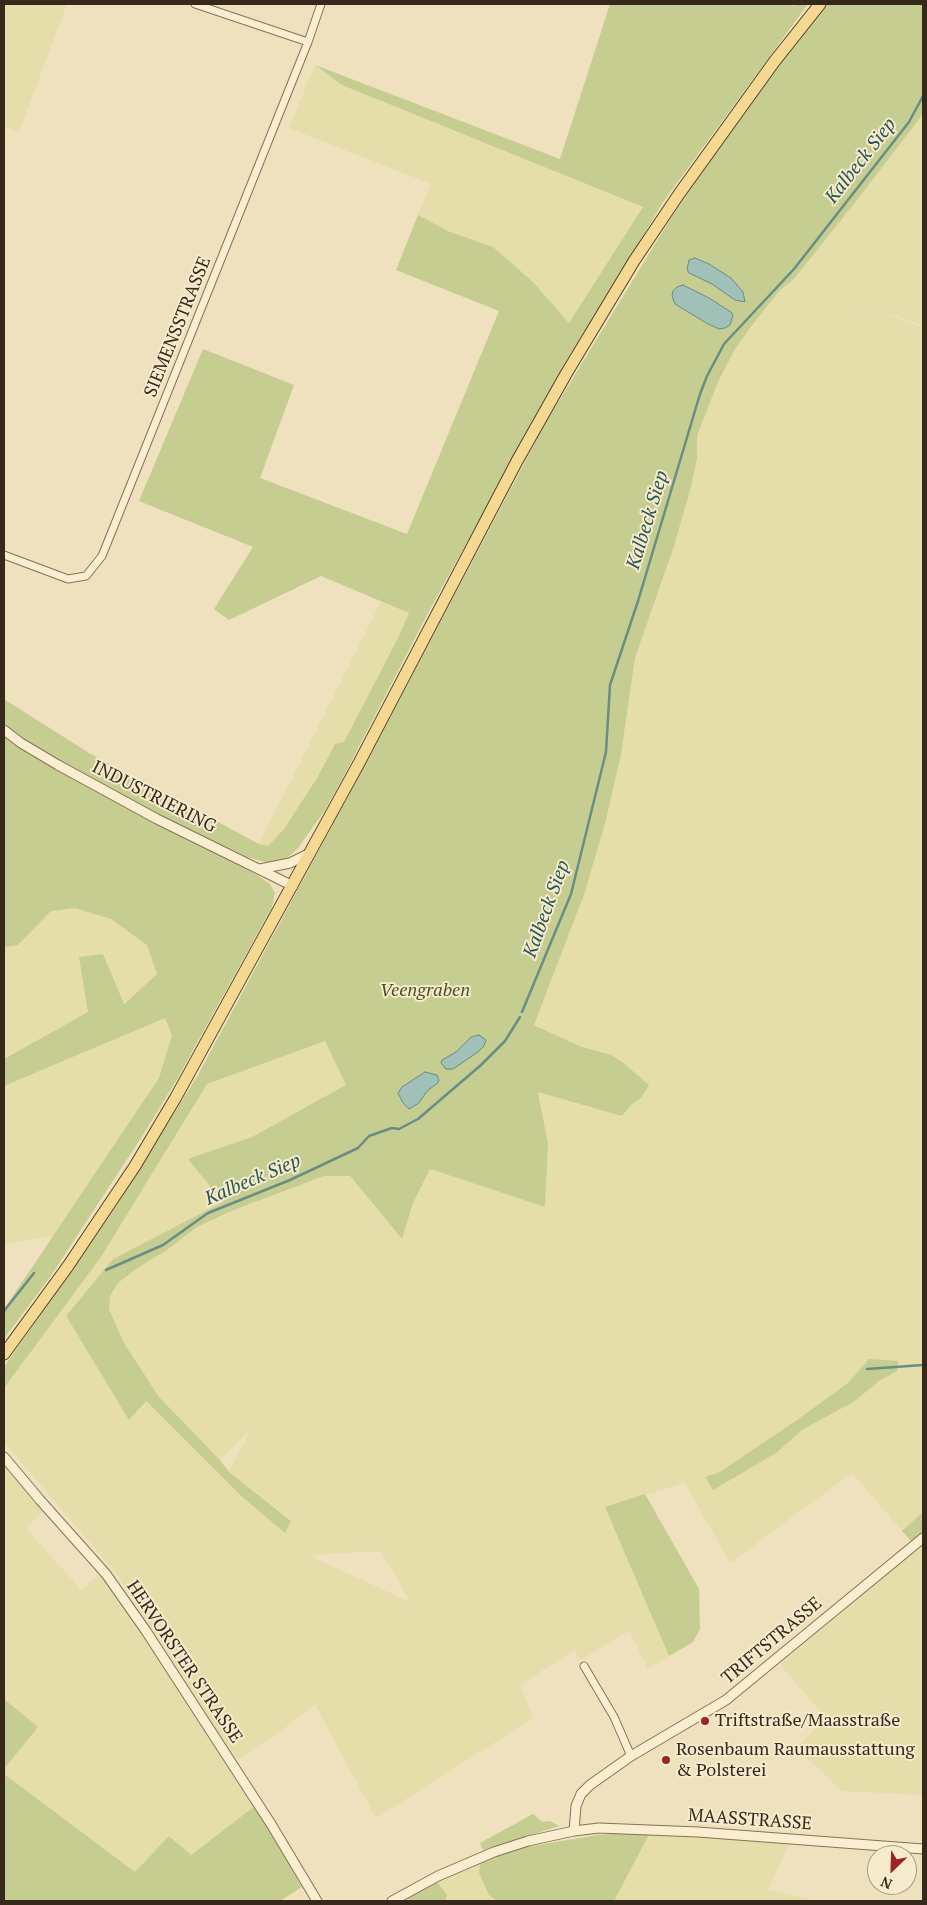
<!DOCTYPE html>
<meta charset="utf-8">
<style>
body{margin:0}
#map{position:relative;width:927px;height:1905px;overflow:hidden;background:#efe1bd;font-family:"PT Serif",serif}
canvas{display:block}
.frame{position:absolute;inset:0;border:5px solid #36291b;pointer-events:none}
.north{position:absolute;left:867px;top:1845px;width:50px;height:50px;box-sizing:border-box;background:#f6ebcd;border:1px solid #a99d86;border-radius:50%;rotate:204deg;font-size:14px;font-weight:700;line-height:20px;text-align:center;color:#36291b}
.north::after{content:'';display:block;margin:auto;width:18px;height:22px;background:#992524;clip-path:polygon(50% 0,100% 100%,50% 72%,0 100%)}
</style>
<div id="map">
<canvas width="927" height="1905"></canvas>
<div class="frame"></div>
<div class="north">N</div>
</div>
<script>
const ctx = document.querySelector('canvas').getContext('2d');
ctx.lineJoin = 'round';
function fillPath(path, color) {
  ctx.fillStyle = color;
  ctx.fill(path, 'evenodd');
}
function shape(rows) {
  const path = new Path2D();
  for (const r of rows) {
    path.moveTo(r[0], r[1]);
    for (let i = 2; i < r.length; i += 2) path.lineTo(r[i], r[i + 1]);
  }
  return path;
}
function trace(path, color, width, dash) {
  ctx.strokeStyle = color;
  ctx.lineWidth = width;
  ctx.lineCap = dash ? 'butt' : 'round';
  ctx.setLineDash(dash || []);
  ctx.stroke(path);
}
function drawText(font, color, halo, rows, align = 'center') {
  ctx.font = font + ' "PT Serif",serif';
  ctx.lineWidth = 4;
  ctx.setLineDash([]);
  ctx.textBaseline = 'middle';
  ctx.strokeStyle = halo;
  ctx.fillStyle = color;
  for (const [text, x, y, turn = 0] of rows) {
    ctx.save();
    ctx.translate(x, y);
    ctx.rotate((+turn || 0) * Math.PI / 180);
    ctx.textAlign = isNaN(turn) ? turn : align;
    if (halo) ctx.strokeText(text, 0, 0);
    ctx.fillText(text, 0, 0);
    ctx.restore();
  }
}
const farmland = shape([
 [4,4,67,4,19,132,4,127],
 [315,65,342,85,643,207,569,324,533,282,450,232,418,215,431,184,289,128],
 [923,114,923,325,857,303,923,327,923,1512,902,1531,852,1473,730,1563,685,1483,605,1507,669,1656,648,1669,629,1630,581,1660,574,1650,520,1685,533,1718,376,1818,315,1705,274,1736,235,1761,116,1573,4,1442,4,1388,101,1257,207,1084,325,1040,346,1085,280,1173,113,1259,66,1316,129,1420,146,1401,238,1493,260,1510,291,1520,229,1472,251,1429,220,1460,159,1397,124,1343,109,1309,110,1296,118,1283,139,1267,167,1250,197,1227,231,1211,324,1176,349,1176,402,1239,413,1203,430,1169,545,1207,548,1144,538,1091,622,1116,632,1104,641,1098,598,1051,579,1046,534,1025,585,892,606,820,621,754,635,658,674,546,691,487,697,458,697,436,718,382,735,349,748,331,780,290,793,280,854,204],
 [869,1359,897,1371,879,1381,855,1401,802,1430,776,1453,713,1489,705,1477,718,1473,797,1420,848,1383],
 [381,1551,410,1602,308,1555],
 [381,602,409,613,397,640,344,742,335,744,317,778,284,829,268,846,259,844],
 [75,908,111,919,147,945,157,974,123,1004,103,954,88,1012,4,1059,4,947,18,945,51,911],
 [165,1018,172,1035,159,1078,54,1236,4,1244,4,1086],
 [4,1466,44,1510,26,1528,81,1590,100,1574,162,1664,255,1806,191,1855,169,1836,135,1872,4,1774,4,1769,37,1727,4,1699],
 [923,1545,923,1795,842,1791,796,1748,827,1718,780,1665,909,1555],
 [650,1833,731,1838,789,1844,768,1890,818,1901,614,1901],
 [481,1862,479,1873,489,1895,497,1901,445,1901,446,1895,437,1882,461,1869]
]);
const green = shape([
 [610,4,789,4,794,6,796,4,808,4,663,202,616,282,569,356,428,613,340,783,325,810,298,848,282,863,272,864,247,857,143,807,57,760,25,740,4,725,4,699,89,753,259,844,268,846,284,829,317,778,335,744,344,742,397,640,409,613,321,576,229,620,214,609,253,547,139,501,203,349,294,385,260,478,407,534,499,311,396,270,418,215,450,232,493,247,533,282,569,323,643,207,342,85,315,65,560,159],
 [828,4,923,4,923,114,854,204,793,280,780,290,750,328,735,349,718,382,697,436,697,458,691,487,674,546,635,658,621,754,606,820,585,892,534,1025,579,1046,611,1055,622,1062,649,1085,641,1098,632,1104,622,1116,538,1092,548,1144,545,1207,430,1169,413,1203,402,1239,350,1176,324,1176,231,1211,197,1227,167,1250,139,1267,118,1283,110,1296,109,1309,124,1343,159,1397,220,1460,229,1472,291,1521,285,1533,238,1493,146,1401,129,1420,66,1316,113,1259,223,1202,188,1159,252,1137,346,1085,325,1041,207,1084,101,1257,4,1388,4,1367,115,1208,198,1075,374,748,546,422,671,218,737,121,795,44],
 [4,734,60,771,257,875,270,884,275,893,272,907,176,1081,143,1135,50,1277,4,1339,4,1309,159,1078,172,1035,165,1018,4,1086,4,1059,88,1012,79,957,103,954,124,1004,157,974,147,945,111,919,75,908,51,911,18,945,4,947],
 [869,1359,898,1361,897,1371,879,1381,855,1401,802,1430,776,1453,713,1490,705,1477,718,1473,797,1420,848,1383],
 [645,1494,699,1589,700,1629,693,1642,669,1656,605,1507],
 [923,1512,923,1531,912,1542,902,1531],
 [4,1699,38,1727,4,1769],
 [4,1774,135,1872,169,1836,191,1855,255,1806,302,1887,280,1901,4,1901],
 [533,1814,542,1822,550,1821,559,1826,483,1850,480,1843],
 [633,1832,650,1833,614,1901,497,1901,489,1895,479,1873,481,1860,519,1848,598,1835],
 [437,1882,447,1895,445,1901,410,1901,407,1898]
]);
const water = shape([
 [695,258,709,264,731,278,743,292,745,302,735,300,712,284,689,273,687,269,689,260,695,258],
 [683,285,709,298,731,312,733,315,730,325,725,328,719,329,708,324,675,304,672,296,673,291,677,287,683,285],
 [479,1035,486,1040,484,1046,478,1052,453,1069,446,1069,441,1063,442,1060,456,1052,471,1037,479,1035],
 [425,1072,437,1075,439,1080,438,1083,427,1091,419,1103,409,1109,403,1103,398,1093,402,1087,425,1072]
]);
const stream = shape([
 [522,1012,571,894,606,752,610,685,638,601,700,394,707,376,724,344,794,269,909,122,923,96],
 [106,1270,163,1245,208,1213,290,1180,358,1148,369,1136,392,1128,399,1129,418,1119,481,1065,505,1041,520,1017],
 [4,1311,34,1273],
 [867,1369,923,1365]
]);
const minor = shape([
 [195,4,308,42],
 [4,555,68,579,86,576,102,556,308,42,321,4],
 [584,1666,614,1717,631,1756]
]);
const tertiary = shape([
 [4,730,21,743,58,765,157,819,293,886],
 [260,869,290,863,310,853],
 [4,1457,40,1500,106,1574,146,1631,271,1824,317,1901],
 [574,1831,576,1806,581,1794,590,1785,631,1756,726,1700,923,1538],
 [392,1901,438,1876,494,1852,528,1841,574,1831,599,1828,698,1832,923,1849]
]);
const primary = shape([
 [4,1354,68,1266,135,1166,176,1097,359,763,517,461,566,374,634,261,679,194,774,62,820,4]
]);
const markers = [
 [705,1721,5,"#992524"],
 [666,1760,5,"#992524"]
];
const streetNames = [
 ["SIEMENSSTRASSE",178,327,-68],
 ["INDUSTRIERING",154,797,27],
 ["TRIFTSTRASSE",772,1641,-40],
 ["HERVORSTER STRASSE",184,1662,56],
 ["MAASSTRASSE",750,1820,4]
];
const parkNames = [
 ["Veengraben",425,991]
];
const poiNames = [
 ["Triftstraße/Maasstraße",715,1721],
 ["Rosenbaum Raumausstattung",676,1750],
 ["& Polsterei",676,1771]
];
const waterNames = [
 ["Kalbeck Siep",861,161,-52],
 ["Kalbeck Siep",648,520,-73],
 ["Kalbeck Siep",547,909,-70],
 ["Kalbeck Siep",253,1180,-23]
];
fillPath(farmland, '#e5ddaa');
fillPath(green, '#c5cd91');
fillPath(water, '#a1c0b8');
trace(water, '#688e85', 1);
trace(stream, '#688e85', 2.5);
trace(minor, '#887156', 9);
trace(tertiary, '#887156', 11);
trace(primary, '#553f2a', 13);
trace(minor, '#faeed0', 7);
trace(tertiary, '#faeed0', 9);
trace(primary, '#f5d892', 11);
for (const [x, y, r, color] of markers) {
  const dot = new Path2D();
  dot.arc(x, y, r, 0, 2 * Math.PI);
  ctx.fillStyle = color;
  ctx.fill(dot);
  trace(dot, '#f6ebcd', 2);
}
drawText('18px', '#36291b', '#f6ebcd', streetNames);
drawText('italic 18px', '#465321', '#f6ebcd', parkNames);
drawText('18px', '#36291b', '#f6ebcd', poiNames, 'left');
drawText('italic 19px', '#295755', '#f6ebcd', waterNames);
</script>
